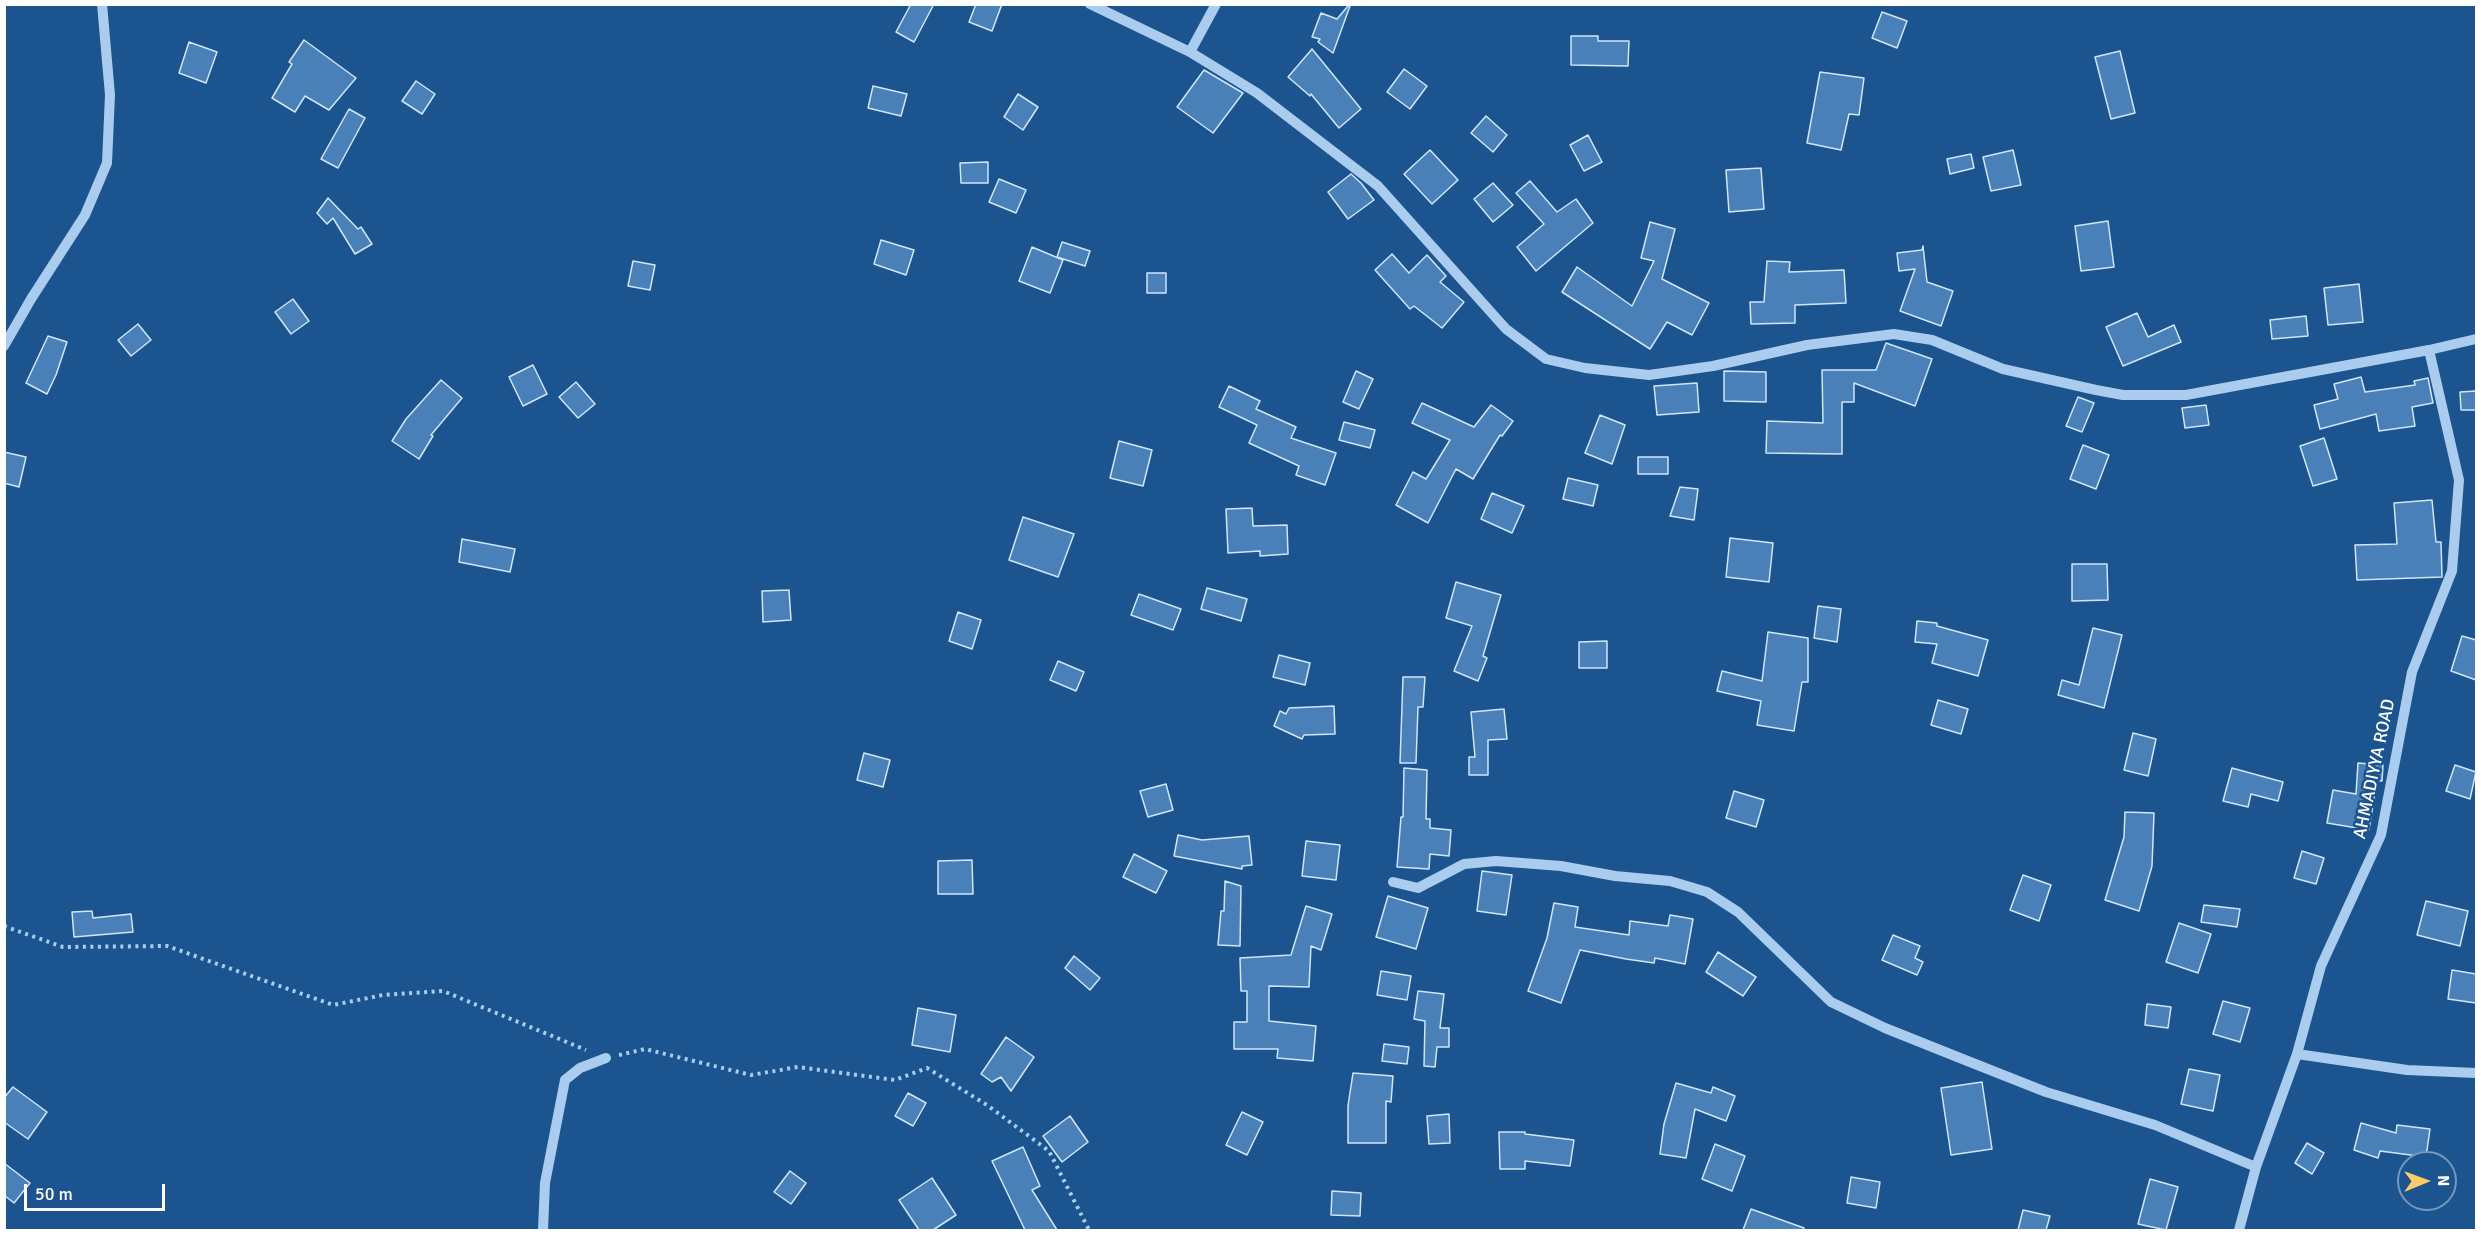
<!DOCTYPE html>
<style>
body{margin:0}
#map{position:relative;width:2481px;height:1235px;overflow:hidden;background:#1c548f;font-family:Signika,sans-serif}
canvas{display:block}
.frame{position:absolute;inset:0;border:6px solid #fff;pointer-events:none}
.north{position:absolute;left:2397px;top:1151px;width:60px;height:60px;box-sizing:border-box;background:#1c548f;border:2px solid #7798bc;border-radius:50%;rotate:89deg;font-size:16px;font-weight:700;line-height:24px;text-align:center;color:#fff}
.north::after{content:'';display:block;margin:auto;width:21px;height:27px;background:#fecb68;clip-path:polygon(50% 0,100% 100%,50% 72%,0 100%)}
.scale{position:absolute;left:24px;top:1184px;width:141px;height:27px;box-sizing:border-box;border:3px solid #fff;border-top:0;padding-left:8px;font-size:18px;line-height:21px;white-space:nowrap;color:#fff;-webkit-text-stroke:4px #1c548f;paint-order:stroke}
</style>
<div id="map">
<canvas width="2481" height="1235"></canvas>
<div class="frame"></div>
<div class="north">N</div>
<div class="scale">50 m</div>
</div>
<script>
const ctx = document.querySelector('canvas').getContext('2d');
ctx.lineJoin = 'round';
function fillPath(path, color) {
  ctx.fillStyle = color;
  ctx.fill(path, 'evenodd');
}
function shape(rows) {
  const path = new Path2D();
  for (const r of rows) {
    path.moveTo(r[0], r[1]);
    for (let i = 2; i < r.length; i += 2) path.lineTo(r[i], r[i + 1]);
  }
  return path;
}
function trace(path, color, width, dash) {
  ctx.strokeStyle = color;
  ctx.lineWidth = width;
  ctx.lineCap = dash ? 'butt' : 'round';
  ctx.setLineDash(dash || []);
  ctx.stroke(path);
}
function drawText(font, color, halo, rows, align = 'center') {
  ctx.font = font + ' Signika,sans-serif';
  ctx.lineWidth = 5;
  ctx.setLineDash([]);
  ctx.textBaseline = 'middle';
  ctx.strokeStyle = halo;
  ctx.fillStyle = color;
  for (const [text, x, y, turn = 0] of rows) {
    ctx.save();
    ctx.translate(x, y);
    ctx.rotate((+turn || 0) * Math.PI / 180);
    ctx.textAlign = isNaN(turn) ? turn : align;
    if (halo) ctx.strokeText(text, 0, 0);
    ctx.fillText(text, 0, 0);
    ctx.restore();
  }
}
const building = shape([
 [911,4,934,4,914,42,896,32,911,4],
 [976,4,1002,4,992,31,969,22,976,4],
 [1348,6,1350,6,1333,53,1318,42,1320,39,1312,37,1321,13,1337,19,1348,6],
 [1882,12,1907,21,1897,48,1872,38,1882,12],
 [1571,36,1598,36,1598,41,1629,41,1628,66,1571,65,1571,36],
 [304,40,356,78,329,110,305,96,295,112,272,98,292,64,289,62,304,40],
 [189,42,217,52,206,83,179,73,189,42],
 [1312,49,1361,109,1339,128,1311,94,1310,96,1288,77,1312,49],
 [2120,51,2135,113,2111,119,2095,57,2120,51],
 [1404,69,1427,86,1410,109,1387,92,1404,69],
 [1204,70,1243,93,1213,133,1177,107,1204,70],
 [1820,72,1864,78,1859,115,1849,114,1841,150,1807,143,1820,72],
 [416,81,435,94,422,114,402,101,416,81],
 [873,86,907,94,901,116,868,108,873,86],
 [1018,94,1038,107,1023,130,1004,117,1018,94],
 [349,109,365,118,338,168,321,159,349,109],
 [1486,116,1507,135,1493,152,1471,133,1486,116],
 [1588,135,1602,162,1584,171,1570,145,1588,135],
 [1430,150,1458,180,1432,204,1404,174,1430,150],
 [2013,150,2021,185,1991,191,1983,157,2013,150],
 [1971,154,1974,168,1950,174,1947,159,1971,154],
 [988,162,988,183,961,183,960,163,988,162],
 [1761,168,1764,209,1729,212,1726,170,1761,168],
 [1351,174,1361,183,1374,200,1348,219,1328,192,1351,174],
 [999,179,1026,190,1016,213,989,202,999,179],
 [1530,181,1557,212,1576,199,1593,223,1536,271,1517,247,1544,224,1516,193,1530,181],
 [1493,183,1513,205,1493,222,1474,199,1493,183],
 [328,198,358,229,361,227,372,244,355,254,333,218,327,224,317,213,328,198],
 [2108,221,2114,267,2081,271,2075,226,2108,221],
 [1650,222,1675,229,1662,279,1709,303,1692,335,1667,322,1650,349,1562,292,1577,267,1632,306,1654,261,1641,258,1650,222],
 [881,240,914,250,906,275,874,264,881,240],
 [1062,242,1090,251,1085,266,1057,257,1062,242],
 [1923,246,1927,282,1953,291,1941,326,1900,311,1915,269,1899,271,1897,253,1922,250,1923,246],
 [1032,247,1063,260,1050,293,1019,281,1032,247],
 [1392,254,1409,273,1427,255,1446,276,1440,282,1464,302,1442,328,1414,306,1410,309,1375,270,1392,254],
 [633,261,655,265,650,290,628,286,633,261],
 [1767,261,1790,262,1789,272,1844,270,1846,303,1795,305,1795,323,1751,324,1750,302,1764,302,1767,261],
 [1147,273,1166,273,1166,293,1147,293,1147,273],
 [2359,284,2363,322,2328,325,2324,288,2359,284],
 [293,299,309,321,291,334,275,312,293,299],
 [2137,313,2148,337,2174,325,2181,342,2123,366,2106,327,2137,313],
 [2306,316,2308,336,2272,339,2270,320,2306,316],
 [138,324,151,340,131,356,118,340,138,324],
 [48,336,67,342,56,375,47,394,26,383,48,336],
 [1886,343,1932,359,1915,406,1854,383,1854,402,1842,402,1842,454,1766,453,1767,421,1823,423,1822,370,1876,370,1886,343],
 [533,365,547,394,523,406,509,377,533,365],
 [1356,371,1373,379,1359,409,1343,402,1356,371],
 [1724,371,1766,372,1766,402,1724,401,1724,371],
 [2361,377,2365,392,2415,385,2414,381,2428,378,2433,403,2412,407,2415,426,2379,431,2376,414,2320,429,2314,405,2338,399,2334,384,2361,377],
 [441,380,462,398,431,435,433,436,419,459,392,441,406,419,441,380],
 [576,382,595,404,578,418,559,397,576,382],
 [1697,383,1699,412,1657,415,1654,386,1697,383],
 [1229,386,1260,401,1256,409,1296,427,1291,438,1336,453,1325,485,1296,475,1299,466,1249,443,1257,425,1219,407,1229,386],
 [2476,391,2476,410,2461,410,2460,392,2476,391],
 [2078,397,2094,403,2082,432,2066,426,2078,397],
 [1422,403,1474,427,1491,405,1513,421,1502,436,1500,435,1473,479,1456,469,1428,523,1396,505,1413,472,1426,479,1450,440,1412,423,1422,403],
 [2206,405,2209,425,2185,428,2182,408,2206,405],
 [1600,415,1625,425,1612,464,1585,453,1600,415],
 [1344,422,1375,430,1370,448,1339,440,1344,422],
 [2324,438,2337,479,2313,486,2300,446,2324,438],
 [1119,441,1152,450,1143,486,1110,478,1119,441],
 [2083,445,2109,455,2096,489,2070,479,2083,445],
 [4,452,26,457,19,487,4,483,4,452],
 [1638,457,1668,457,1668,474,1638,474,1638,457],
 [1568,478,1598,485,1593,506,1563,499,1568,478],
 [1680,487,1698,489,1694,520,1670,516,1680,487],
 [1492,493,1524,506,1512,533,1481,519,1492,493],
 [2432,500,2436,542,2441,542,2442,577,2357,580,2355,545,2397,544,2394,503,2432,500],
 [1252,508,1253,526,1287,525,1288,554,1260,556,1260,551,1228,553,1226,509,1252,508],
 [1023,517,1074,534,1058,577,1009,560,1023,517],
 [1730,538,1773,543,1769,582,1726,577,1730,538],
 [462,539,515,549,510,572,459,562,462,539],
 [2072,564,2107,564,2108,600,2072,601,2072,564],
 [1456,582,1501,595,1483,656,1487,658,1478,681,1454,671,1472,626,1446,618,1456,582],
 [1207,588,1247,599,1241,621,1201,609,1207,588],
 [789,590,791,620,763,622,762,591,789,590],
 [1139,594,1181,609,1173,630,1131,615,1139,594],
 [1818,606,1841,609,1837,642,1814,638,1818,606],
 [958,612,981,620,972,649,949,641,958,612],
 [1917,621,1937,623,1937,626,1988,640,1978,676,1932,663,1937,644,1915,642,1917,621],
 [2093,628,2122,635,2104,708,2058,695,2062,680,2079,685,2093,628],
 [1768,632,1808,638,1808,682,1802,682,1794,731,1757,725,1761,701,1717,691,1722,671,1762,681,1768,632],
 [2462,636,2476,640,2476,680,2451,671,2462,636],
 [1607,641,1607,668,1579,668,1579,642,1607,641],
 [1279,655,1310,663,1305,685,1273,677,1279,655],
 [1058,661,1084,672,1076,691,1050,680,1058,661],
 [1403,677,1425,677,1423,707,1418,707,1416,763,1400,763,1403,677],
 [1938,700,1968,709,1961,734,1931,725,1938,700],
 [1334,706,1335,734,1304,735,1302,739,1274,726,1280,711,1286,714,1289,708,1334,706],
 [1504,709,1507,739,1488,740,1488,775,1469,775,1469,757,1475,757,1471,712,1504,709],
 [2133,733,2156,739,2148,776,2124,770,2133,733],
 [864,753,890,760,883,787,857,780,864,753],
 [2358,763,2383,765,2382,781,2377,780,2369,830,2327,823,2333,790,2356,794,2358,763],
 [2455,765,2476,772,2470,799,2446,791,2455,765],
 [1404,768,1427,770,1426,819,1430,819,1430,828,1451,830,1449,856,1430,854,1429,869,1397,867,1401,817,1403,817,1404,768],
 [2232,768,2283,782,2278,801,2251,794,2248,807,2223,801,2232,768],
 [1166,784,1173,810,1148,817,1140,791,1166,784],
 [1734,791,1764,800,1756,827,1726,818,1734,791],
 [2125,812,2154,813,2152,866,2139,911,2105,900,2124,837,2125,812],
 [1178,835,1202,840,1249,836,1252,865,1242,866,1242,869,1174,856,1178,835],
 [1306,841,1340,845,1336,880,1302,876,1306,841],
 [2302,851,2324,858,2316,884,2294,878,2302,851],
 [1134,854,1167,871,1156,893,1123,877,1134,854],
 [972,860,973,894,938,894,938,861,972,860],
 [1482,871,1512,875,1506,915,1477,911,1482,871],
 [2023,875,2051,885,2039,921,2010,910,2023,875],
 [1225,881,1241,886,1240,946,1218,945,1221,911,1224,911,1225,881],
 [1388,896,1428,908,1416,949,1376,937,1388,896],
 [2426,901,2468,911,2460,946,2417,935,2426,901],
 [1554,903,1578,907,1575,927,1629,935,1630,921,1668,926,1670,915,1693,919,1685,964,1655,958,1654,963,1626,959,1580,950,1561,1003,1528,991,1547,938,1554,903],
 [2204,905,2240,909,2237,927,2201,922,2204,905],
 [1306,906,1332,914,1321,950,1311,946,1309,987,1269,986,1269,1021,1316,1026,1313,1061,1277,1058,1278,1049,1234,1049,1234,1022,1247,1022,1247,991,1241,991,1240,958,1291,955,1306,906],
 [92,911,93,918,131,914,133,932,74,937,72,912,92,911],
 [2179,923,2211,934,2198,973,2166,962,2179,923],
 [1893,935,1920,946,1915,958,1923,962,1917,975,1882,960,1893,935],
 [1718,952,1756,977,1743,996,1706,972,1718,952],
 [1074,956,1100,978,1090,990,1065,968,1074,956],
 [2452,970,2476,974,2476,1003,2448,999,2452,970],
 [1381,971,1411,976,1407,1000,1377,995,1381,971],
 [1418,991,1444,994,1440,1028,1449,1028,1449,1047,1437,1047,1435,1067,1424,1066,1425,1021,1414,1019,1418,991],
 [2223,1001,2250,1008,2240,1042,2213,1034,2223,1001],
 [2147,1004,2171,1007,2168,1028,2145,1025,2147,1004],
 [918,1008,956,1015,950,1052,912,1045,918,1008],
 [1006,1037,1034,1057,1011,1091,1001,1077,992,1082,981,1074,1006,1037],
 [1384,1044,1409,1047,1407,1064,1382,1061,1384,1044],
 [2189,1069,2220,1075,2213,1111,2181,1104,2189,1069],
 [1353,1073,1393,1076,1391,1102,1386,1101,1386,1143,1348,1143,1348,1106,1353,1073],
 [1982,1082,1992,1149,1951,1155,1941,1088,1982,1082],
 [1676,1083,1711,1093,1713,1087,1735,1096,1726,1121,1695,1109,1686,1158,1660,1154,1664,1124,1676,1083],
 [13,1087,47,1112,28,1139,4,1122,4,1098,13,1087],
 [908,1093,926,1103,913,1126,895,1116,908,1093],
 [1242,1112,1263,1122,1247,1155,1226,1145,1242,1112],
 [1449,1114,1450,1143,1429,1144,1427,1116,1449,1114],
 [1070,1116,1088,1142,1062,1162,1043,1136,1070,1116],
 [2361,1123,2396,1133,2397,1125,2430,1129,2426,1157,2380,1151,2378,1158,2354,1150,2361,1123],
 [1499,1132,1525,1132,1525,1134,1574,1140,1570,1166,1525,1161,1525,1169,1500,1169,1499,1132],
 [2307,1143,2324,1153,2312,1174,2295,1163,2307,1143],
 [1715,1144,1745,1156,1732,1191,1702,1179,1715,1144],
 [1023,1147,1040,1186,1032,1190,1057,1230,1025,1230,992,1161,1023,1147],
 [4,1163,30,1183,14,1203,4,1195,4,1163],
 [790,1171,806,1183,791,1204,774,1192,790,1171],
 [1851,1177,1880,1182,1876,1208,1847,1203,1851,1177],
 [932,1178,956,1215,933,1230,919,1230,899,1200,932,1178],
 [2150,1179,2178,1187,2166,1230,2138,1224,2150,1179],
 [1332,1191,1361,1193,1360,1216,1331,1215,1332,1191],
 [1751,1209,1804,1228,1804,1230,1743,1230,1751,1209],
 [2023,1210,2050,1216,2046,1230,2018,1230,2023,1210]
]);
const path = shape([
 [4,926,63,947,167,946,333,1005,383,995,443,991,586,1050],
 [619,1055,645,1049,751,1075,798,1067,895,1080,927,1068,987,1105,1049,1151,1089,1230]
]);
const minor = shape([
 [1090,4,1190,52,1257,93,1378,186,1506,329,1546,359,1585,368,1649,375,1713,366,1807,345,1894,334,1932,340,2003,369,2096,390,2123,395,2186,395,2429,350],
 [1190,52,1216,4],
 [4,346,31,299,85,215,107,163,110,95,102,4],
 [1393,882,1418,888,1464,864,1496,861,1561,866,1615,876,1670,881,1707,892,1738,912,1831,1002,1885,1028,1965,1060,2046,1092,2155,1125,2256,1167],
 [2297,1054,2407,1070,2476,1073],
 [543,1230,545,1183,565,1080,580,1068,606,1058],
 [2239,1230,2256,1167,2297,1054,2321,966,2381,835,2412,672,2452,571,2459,480,2429,350,2476,339]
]);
const streetNames = [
 ["AHMADIYYA ROAD",2375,769,-78]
];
fillPath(building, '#4980b8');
trace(building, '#d0e5fa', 1.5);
trace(path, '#ace', 4, [3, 4.5]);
trace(minor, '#ace', 10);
drawText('18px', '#fff', '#1c548f', streetNames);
</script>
